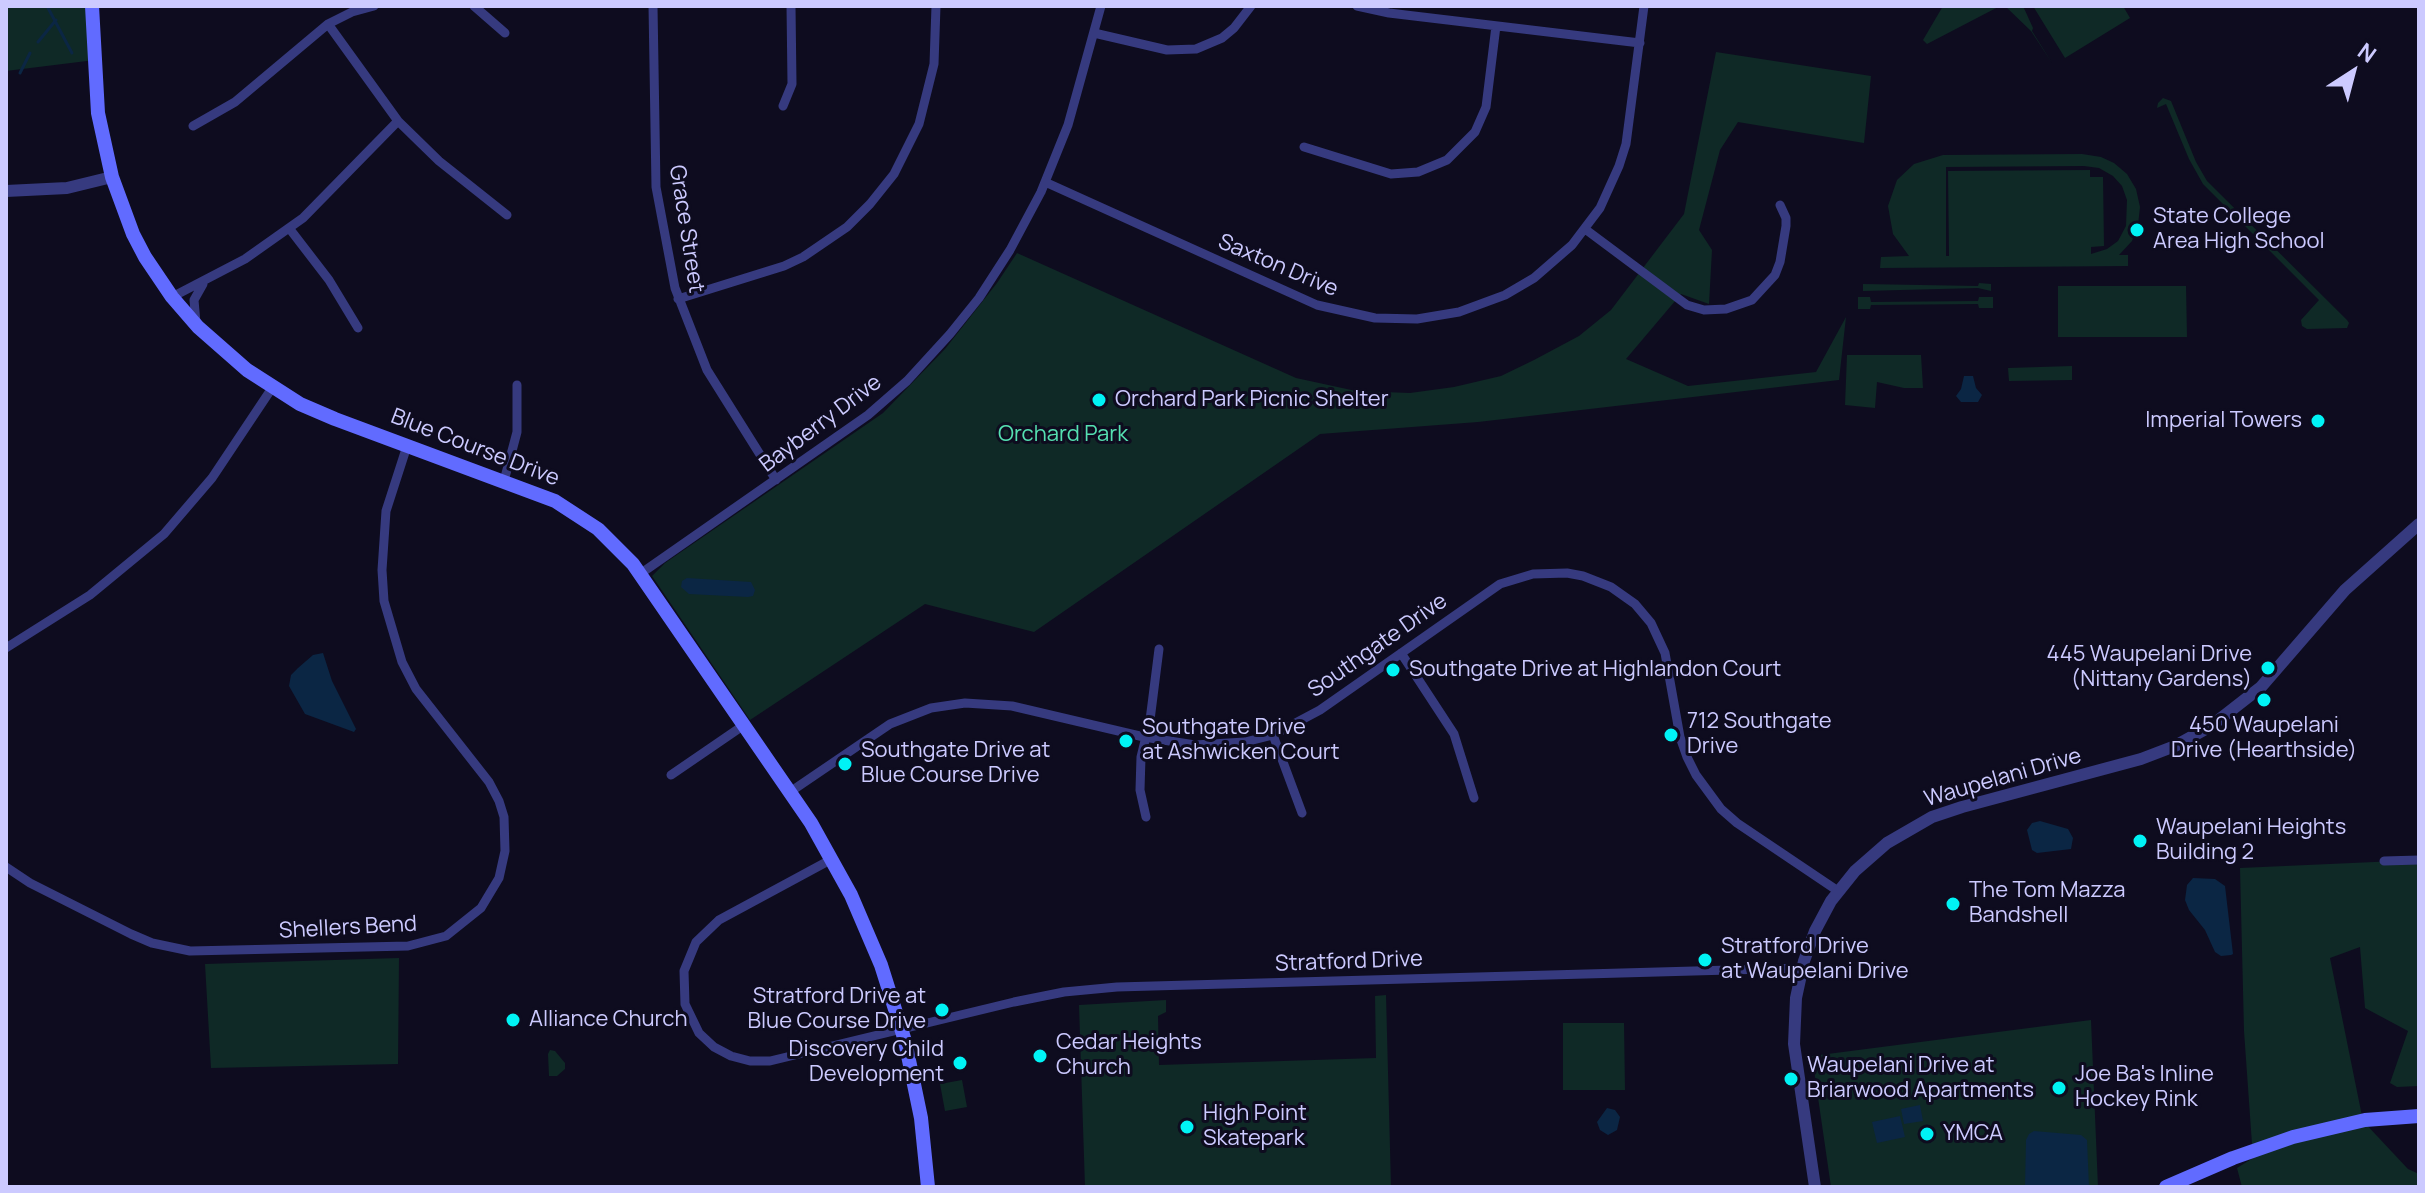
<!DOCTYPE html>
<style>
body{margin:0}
#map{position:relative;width:2425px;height:1193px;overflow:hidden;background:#0e0c1f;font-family:Manrope,sans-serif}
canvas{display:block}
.frame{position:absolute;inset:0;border:8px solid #cccaff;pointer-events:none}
.north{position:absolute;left:2313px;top:32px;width:80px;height:80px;-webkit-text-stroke:6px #0e0c1f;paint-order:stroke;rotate:36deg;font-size:22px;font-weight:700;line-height:32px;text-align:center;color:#cccaff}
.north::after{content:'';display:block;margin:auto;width:28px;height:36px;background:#cccaff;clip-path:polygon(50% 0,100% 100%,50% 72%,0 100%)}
</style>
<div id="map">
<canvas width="2425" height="1193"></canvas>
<div class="frame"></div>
<div class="north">N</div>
</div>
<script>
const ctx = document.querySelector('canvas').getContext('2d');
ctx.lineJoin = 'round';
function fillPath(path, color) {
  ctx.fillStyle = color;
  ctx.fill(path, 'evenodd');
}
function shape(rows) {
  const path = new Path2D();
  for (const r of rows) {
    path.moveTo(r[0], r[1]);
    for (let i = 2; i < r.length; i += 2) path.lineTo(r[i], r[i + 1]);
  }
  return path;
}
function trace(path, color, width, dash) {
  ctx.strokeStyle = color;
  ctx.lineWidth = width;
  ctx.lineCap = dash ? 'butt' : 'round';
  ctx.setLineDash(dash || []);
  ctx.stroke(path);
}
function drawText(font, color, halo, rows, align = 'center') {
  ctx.font = font + ' Manrope,sans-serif';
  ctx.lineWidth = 6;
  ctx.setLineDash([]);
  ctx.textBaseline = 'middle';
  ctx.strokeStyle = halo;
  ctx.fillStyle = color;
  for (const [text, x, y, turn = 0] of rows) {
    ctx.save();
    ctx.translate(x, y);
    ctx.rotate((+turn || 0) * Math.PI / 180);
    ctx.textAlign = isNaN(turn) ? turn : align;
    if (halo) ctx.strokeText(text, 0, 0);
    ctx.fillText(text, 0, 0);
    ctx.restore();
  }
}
const green = shape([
 [6,6,92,6,95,60,6,71],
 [1943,6,2000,6,1927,44,1923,40],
 [2005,6,2023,6,2033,28,2032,31,2052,63,2031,31],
 [2033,6,2123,6,2130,18,2065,58],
 [1716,52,1871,76,1864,143,1738,122,1720,150,1699,230,1712,250,1709,304,1681,294,1626,359,1688,386,1816,372,1846,317,1839,380,1478,422,1320,434,1034,632,925,604,750,720,652,576,665,563,883,413,945,349,997,283,1017,253,1296,378,1356,391,1410,393,1454,387,1501,376,1534,360,1579,336,1611,310,1684,214],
 [2163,98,2171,101,2196,162,2207,181,2347,320,2349,323,2347,328,2307,329,2302,326,2301,320,2319,300,2203,184,2189,159,2166,104,2157,108,2158,103],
 [2082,154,2101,157,2114,163,2127,174,2136,189,2140,207,2138,225,2132,241,2119,255,2128,255,2128,266,1880,268,1881,257,1909,256,1893,234,1888,206,1897,180,1914,164,1943,155],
 [2084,166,2099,168,2113,176,2122,186,2127,200,2126,226,2118,241,2107,249,2091,254,2091,247,2104,246,2103,177,2090,177,2090,170,1948,171,1949,256,1946,256,1946,167],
 [1979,283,1991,284,1991,291,1978,288,1863,291,1863,284,1978,286],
 [2058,286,2186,286,2187,337,2058,337],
 [1858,297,1870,297,1871,302,1978,301,1979,297,1993,297,1993,308,1979,308,1978,304,1871,305,1870,309,1858,309],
 [1847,355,1921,355,1923,388,1904,388,1877,382,1875,408,1845,405],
 [2072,366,2072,380,2009,381,2008,368],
 [2419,860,2419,1086,2397,1087,2390,1083,2408,1031,2365,1008,2360,947,2330,958,2363,1121,2408,1169,2419,1174,2419,1187,2242,1187,2237,1168,2253,1158,2244,1031,2240,868],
 [399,958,398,1064,211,1068,205,964],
 [1386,995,1391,1187,1085,1187,1079,1005,1166,1000,1166,1012,1158,1016,1159,1065,1376,1058,1375,996],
 [2091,1020,2098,1187,1831,1187,1812,1056],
 [1563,1023,1624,1023,1625,1090,1563,1090],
 [550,1050,555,1051,565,1063,565,1069,557,1076,549,1076,548,1054],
 [962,1080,967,1107,945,1111,940,1084]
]);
const water = shape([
 [1964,376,1973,376,1976,388,1982,395,1978,402,1961,402,1956,396,1961,389],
 [687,578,751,582,755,590,753,596,748,597,689,594,681,587,682,581],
 [323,653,332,681,356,729,354,732,305,714,289,686,291,675,298,668,313,655],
 [2040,821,2068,829,2073,838,2071,849,2037,853,2032,850,2027,830,2032,823],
 [2193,878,2215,879,2225,886,2233,954,2231,955,2221,956,2215,952,2205,930,2189,910,2185,900,2187,885],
 [1920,1105,1923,1121,1904,1124,1901,1109],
 [1607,1108,1615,1110,1620,1117,1617,1130,1608,1135,1600,1130,1597,1122],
 [1900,1116,1905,1137,1877,1143,1872,1122],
 [2034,1131,2081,1135,2087,1140,2089,1187,2025,1187,2026,1140,2029,1134]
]);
const stream = shape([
 [47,6,72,53],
 [38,42,56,20],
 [20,73,30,53]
]);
const minor = shape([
 [474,6,505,33],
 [653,6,656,187,675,288,707,370,776,480],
 [1357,6,1389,13,1640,43],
 [328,24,398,121,439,161,507,215],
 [1094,33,1167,50,1196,49,1222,38,1234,28,1251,6],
 [783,106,792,84,791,6],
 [193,126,235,102,328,24,352,12,374,6],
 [1304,147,1391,174,1418,172,1447,160,1475,132,1486,107,1496,26],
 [1045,182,1317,305,1375,318,1417,319,1459,312,1505,295,1534,278,1572,245,1600,208,1619,166,1626,144,1644,6],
 [289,228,329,280,358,328],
 [1585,229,1687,305,1704,310,1726,309,1752,300,1775,275,1780,262,1786,226,1786,218,1780,205],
 [172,297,245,259,303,218,398,121],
 [678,299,784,266,803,257,847,227,870,204,894,174,919,124,934,64,936,6],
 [196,323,194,300,203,284],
 [504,481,517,432,517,385],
 [640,574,868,415,907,381,950,334,979,298,1010,250,1041,192,1068,125,1101,6],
 [6,648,90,595,164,534,212,478,272,388],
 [1401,653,1454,734,1474,798],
 [1273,735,1302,813],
 [671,775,744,725],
 [790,792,890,724,931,708,965,703,1012,706,1144,737,1195,745,1245,742,1273,735,1320,710,1500,584,1533,574,1567,573,1583,576,1611,587,1635,604,1651,623,1665,653,1680,737,1687,757,1696,775,1721,809,1737,823,1838,891],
 [1146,817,1140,790,1141,757,1150,720,1159,649],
 [832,859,719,920,696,942,684,971,685,1004,699,1033,714,1047,731,1056,750,1061,770,1061,1014,1002,1064,992,1117,987,1802,968],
 [2384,861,2419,860],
 [6,867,30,883,131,934,152,943,190,951,408,946,446,936,481,908,499,878,505,851,504,817,499,801,489,782,416,689,402,662,384,601,382,570,386,511,407,446]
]);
const tertiary = shape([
 [6,191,67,188,112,177],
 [1815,1187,1794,1044,1796,998,1804,961,1815,931,1831,901,1855,871,1887,843,1932,817,1962,807,2141,759,2175,746,2211,726,2261,687,2345,590,2419,524]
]);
const secondary = shape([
 [92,6,98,113,112,177,133,234,145,257,172,297,198,327,247,370,300,404,335,419,555,501,598,529,633,564,811,823,851,895,881,965,905,1041,921,1118,928,1187],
 [2166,1187,2233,1158,2293,1137,2365,1120,2419,1116]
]);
const markers = [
 [2137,230,8,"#00f3f5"],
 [1099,400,8,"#00f3f5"],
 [2318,421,8,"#00f3f5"],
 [2268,668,8,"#00f3f5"],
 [1393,670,8,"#00f3f5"],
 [2264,700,8,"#00f3f5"],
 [1671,735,8,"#00f3f5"],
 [1126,741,8,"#00f3f5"],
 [845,764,8,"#00f3f5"],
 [2140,841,8,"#00f3f5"],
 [1953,904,8,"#00f3f5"],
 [1705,960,8,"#00f3f5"],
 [942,1010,8,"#00f3f5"],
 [513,1020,8,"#00f3f5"],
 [1040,1056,8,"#00f3f5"],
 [960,1063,8,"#00f3f5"],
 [1791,1079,8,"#00f3f5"],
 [2059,1088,8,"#00f3f5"],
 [1187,1127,8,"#00f3f5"],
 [1927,1134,8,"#00f3f5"]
];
const poiNames = [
 ["State College",2153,217],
 ["Area High School",2153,242],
 ["Orchard Park Picnic Shelter",1115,400],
 ["Imperial Towers",2302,421,"right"],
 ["445 Waupelani Drive",2252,655,"right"],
 ["(Nittany Gardens)",2252,680,"right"],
 ["Southgate Drive at Highlandon Court",1409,670],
 ["712 Southgate",1687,722],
 ["Drive",1687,747],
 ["450 Waupelani",2264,726,"center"],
 ["Drive (Hearthside)",2264,751,"center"],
 ["Southgate Drive",1142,728],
 ["at Ashwicken Court",1142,753],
 ["Southgate Drive at",861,751],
 ["Blue Course Drive",861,776],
 ["Waupelani Heights",2156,828],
 ["Building 2",2156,853],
 ["The Tom Mazza",1969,891],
 ["Bandshell",1969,916],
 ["Stratford Drive",1721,947],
 ["at Waupelani Drive",1721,972],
 ["Stratford Drive at",926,997,"right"],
 ["Blue Course Drive",926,1022,"right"],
 ["Alliance Church",529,1020],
 ["Cedar Heights",1056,1043],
 ["Church",1056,1068],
 ["Discovery Child",944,1050,"right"],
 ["Development",944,1075,"right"],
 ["Waupelani Drive at",1807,1066],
 ["Briarwood Apartments",1807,1091],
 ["Joe Ba's Inline",2075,1075],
 ["Hockey Rink",2075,1100],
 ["High Point",1203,1114],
 ["Skatepark",1203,1139],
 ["YMCA",1943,1134]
];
const streetNames = [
 ["Grace Street",686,229,81],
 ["Saxton Drive",1278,266,23],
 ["Bayberry Drive",821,424,-37],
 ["Blue Course Drive",475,448,21],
 ["Southgate Drive",1378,646,-35],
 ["Waupelani Drive",2003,778,-16],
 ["Shellers Bend",348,928,-3],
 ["Stratford Drive",1349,962,-2]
];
const parkNames = [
 ["Orchard Park",1063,435]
];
fillPath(green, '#0f2926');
fillPath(water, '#0b2644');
trace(stream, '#0b2644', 3);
trace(minor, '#363a7f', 9);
trace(tertiary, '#363a7f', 12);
trace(secondary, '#616bff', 14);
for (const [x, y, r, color] of markers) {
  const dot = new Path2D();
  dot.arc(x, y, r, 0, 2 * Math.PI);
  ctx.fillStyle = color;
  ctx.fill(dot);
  trace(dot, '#0e0c1f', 3);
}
drawText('22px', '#cccaff', '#0e0c1f', poiNames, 'left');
drawText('22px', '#cccaff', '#0e0c1f', streetNames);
drawText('22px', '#55e0b1', '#0e0c1f', parkNames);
</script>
